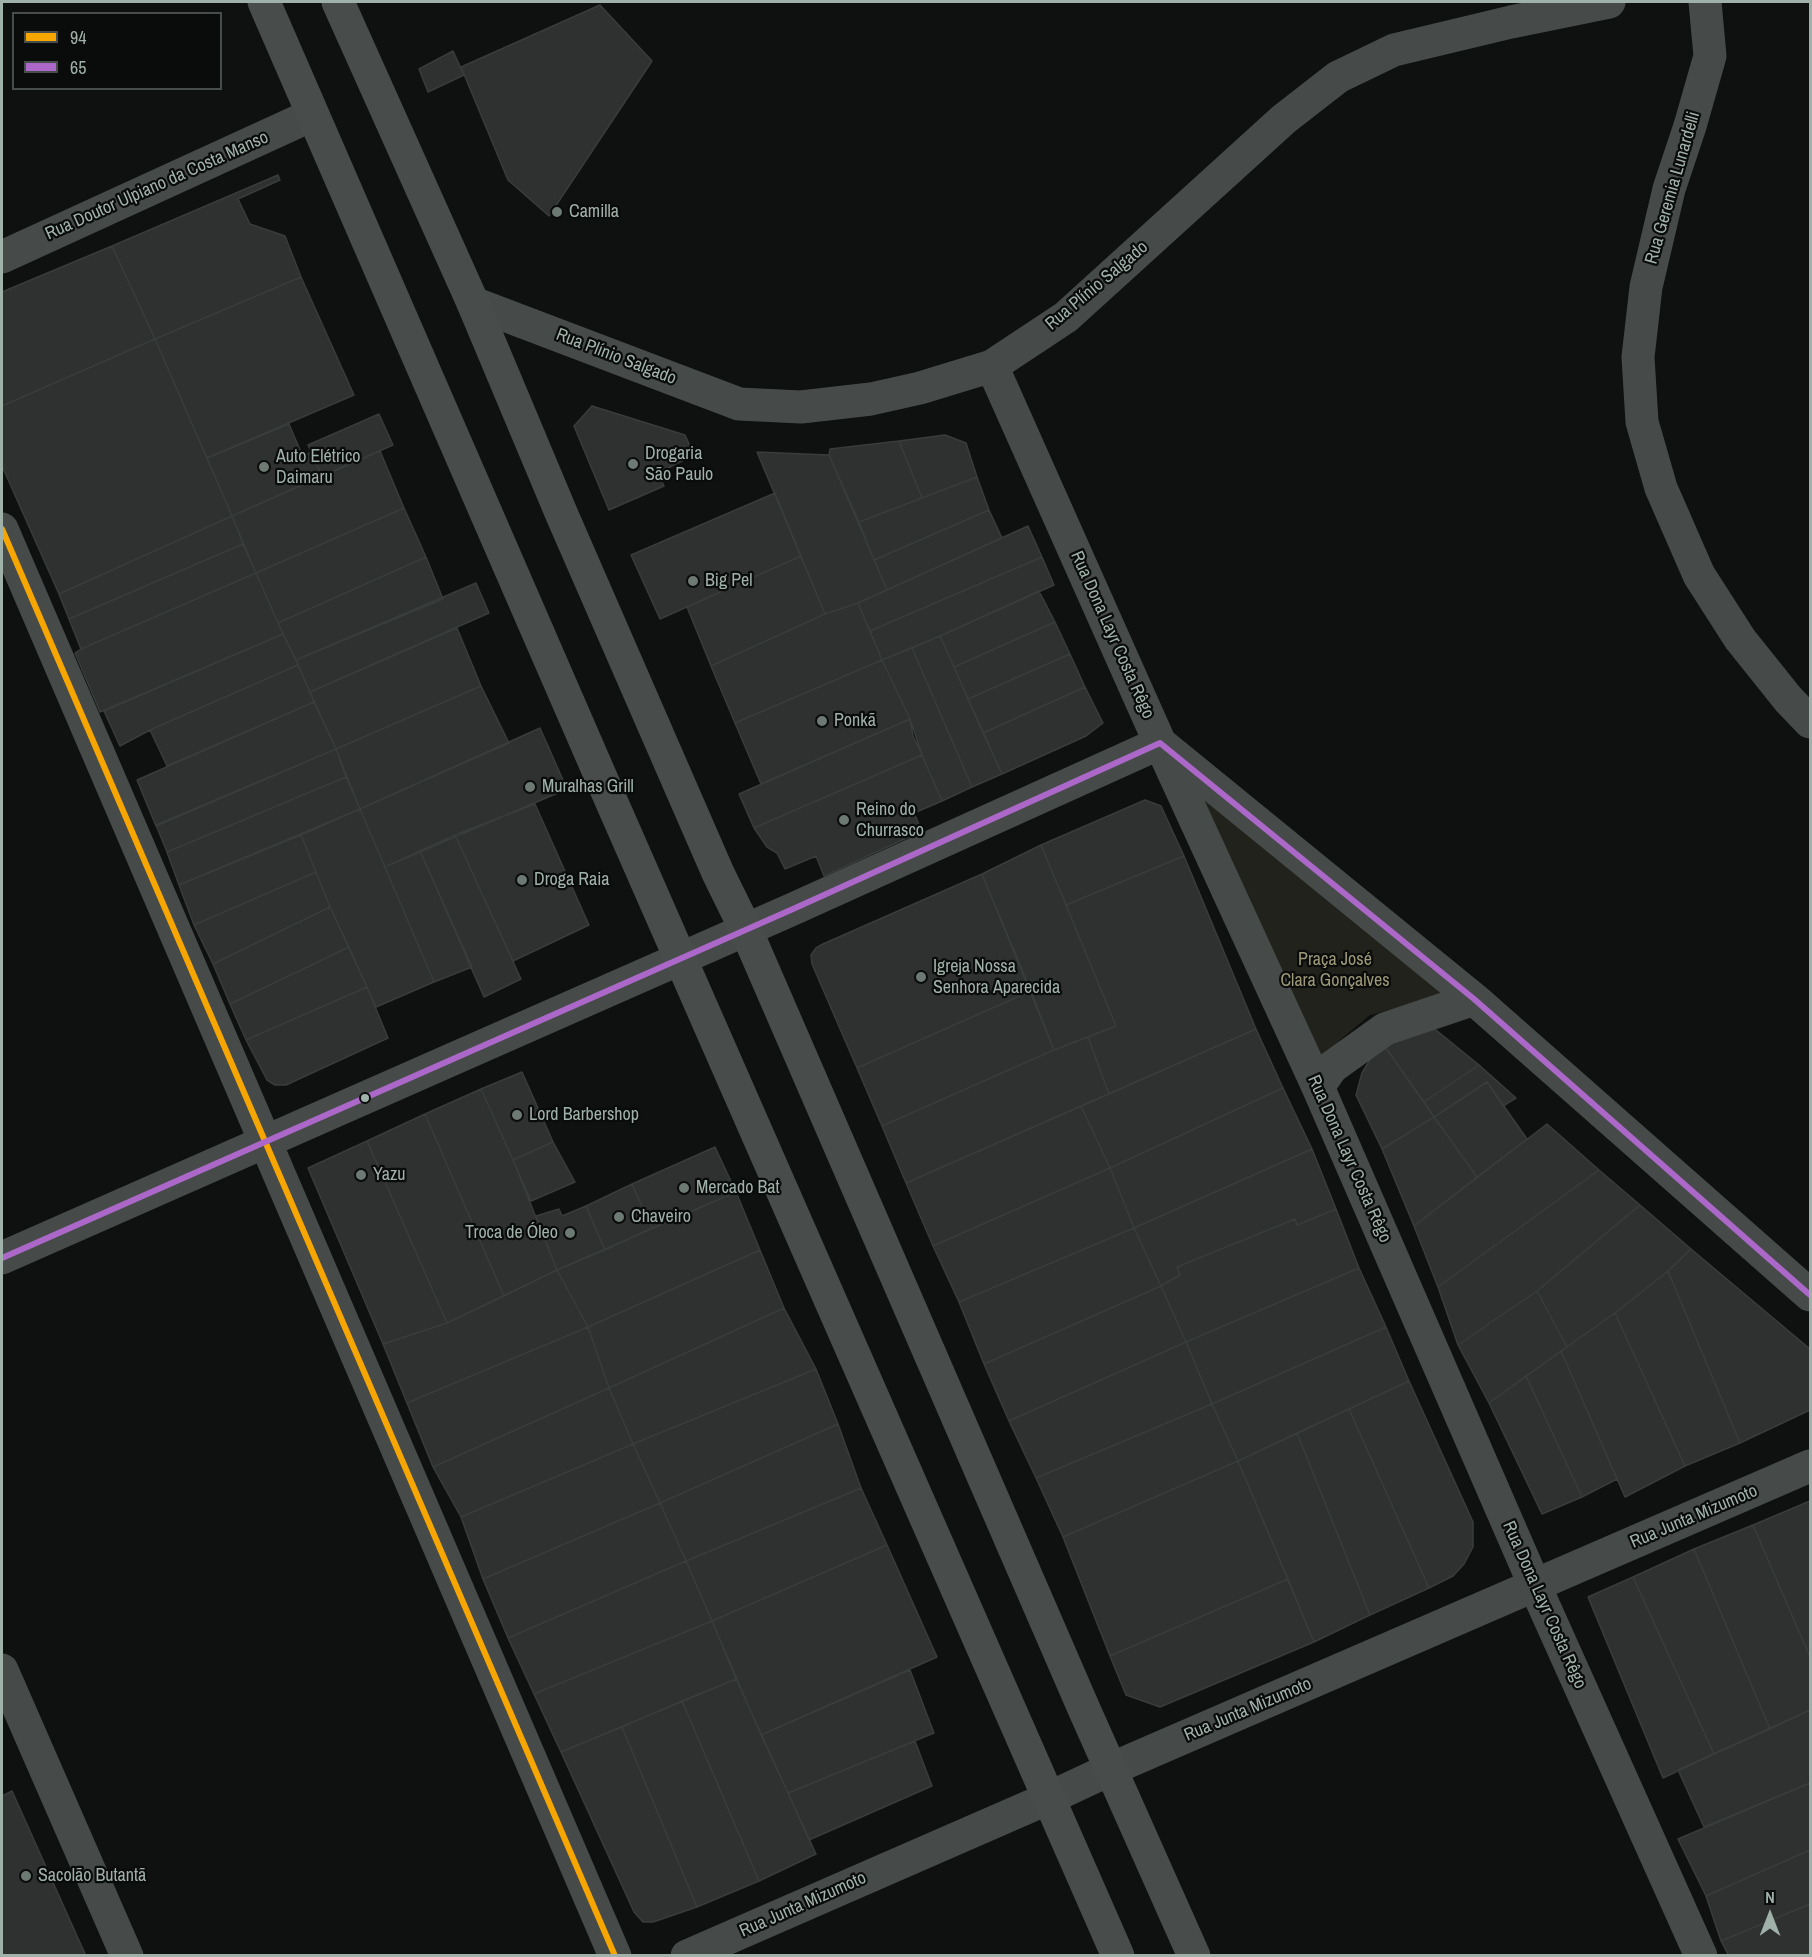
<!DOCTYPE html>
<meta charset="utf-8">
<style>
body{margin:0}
#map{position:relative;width:1812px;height:1957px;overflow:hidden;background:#0f1010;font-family:"Archivo Narrow",sans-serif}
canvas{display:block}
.frame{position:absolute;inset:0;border:3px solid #a0b1a9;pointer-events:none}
.legend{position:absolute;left:12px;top:12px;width:210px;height:78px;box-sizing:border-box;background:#0a0b0b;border:2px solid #464d4a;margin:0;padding:8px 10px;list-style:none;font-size:18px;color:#a0b1a9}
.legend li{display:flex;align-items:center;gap:12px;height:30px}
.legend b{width:30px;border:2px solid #464d4a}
.north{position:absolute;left:1740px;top:1885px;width:60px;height:60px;-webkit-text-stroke:4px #0a0b0b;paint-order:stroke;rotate:0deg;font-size:16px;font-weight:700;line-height:24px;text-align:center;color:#a0b1a9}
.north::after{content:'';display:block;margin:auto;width:21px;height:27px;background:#a0b1a9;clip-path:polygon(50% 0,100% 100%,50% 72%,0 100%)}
</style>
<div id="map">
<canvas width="1812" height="1957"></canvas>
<div class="frame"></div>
<ul class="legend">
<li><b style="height:8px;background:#f7a600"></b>94</li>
<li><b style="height:8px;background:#ac68c9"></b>65</li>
</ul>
<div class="north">N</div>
</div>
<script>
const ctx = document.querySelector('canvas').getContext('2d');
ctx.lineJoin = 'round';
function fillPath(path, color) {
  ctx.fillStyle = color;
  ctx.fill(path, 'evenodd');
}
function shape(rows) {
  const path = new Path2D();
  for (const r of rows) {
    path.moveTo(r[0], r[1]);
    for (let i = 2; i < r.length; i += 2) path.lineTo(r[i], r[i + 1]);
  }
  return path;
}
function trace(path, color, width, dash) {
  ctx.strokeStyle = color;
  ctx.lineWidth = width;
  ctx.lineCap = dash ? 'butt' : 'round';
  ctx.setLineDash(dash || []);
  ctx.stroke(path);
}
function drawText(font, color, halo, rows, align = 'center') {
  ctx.font = font + ' "Archivo Narrow",sans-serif';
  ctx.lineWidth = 4.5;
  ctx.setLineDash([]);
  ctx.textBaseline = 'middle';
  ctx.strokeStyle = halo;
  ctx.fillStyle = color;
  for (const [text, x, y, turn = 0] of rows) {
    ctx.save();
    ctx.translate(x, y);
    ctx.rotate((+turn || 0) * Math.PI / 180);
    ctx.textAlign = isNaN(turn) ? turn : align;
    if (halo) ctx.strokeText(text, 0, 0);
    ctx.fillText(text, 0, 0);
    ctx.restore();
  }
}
const green = shape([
 [1187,769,1450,995,1370,1015,1340,1040,1318,1070]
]);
const building = shape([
 [600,5,652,61,549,216,508,180,461,67,600,5],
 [453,51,464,75,428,92,419,69,453,51],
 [278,175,280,180,238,199,250,224,285,236,301,277,155,339,112,246,278,175],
 [112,246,155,339,2,406,2,292,112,246],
 [301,277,354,395,207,458,155,339,301,277],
 [155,339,232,516,59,594,2,466,2,406,155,339],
 [592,406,685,435,694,455,658,473,664,486,609,510,574,426,592,406],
 [379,414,393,445,322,476,308,445,379,414],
 [289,424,303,457,311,452,322,476,232,516,207,458,289,424],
 [945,435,966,443,977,477,922,498,899,441,945,435],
 [899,441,922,498,859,522,829,455,830,449,899,441],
 [380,451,404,508,256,573,232,516,380,451],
 [757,452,829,455,887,590,858,603,825,614,757,452],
 [977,477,989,510,874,560,859,522,977,477],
 [775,493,801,556,660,619,631,555,775,493],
 [404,508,426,557,278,623,256,573,404,508],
 [989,510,1002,538,887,590,874,560,989,510],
 [232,516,243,544,69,619,59,594,232,516],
 [1028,526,1042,557,870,631,858,603,1028,526],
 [243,544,256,573,81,649,69,619,243,544],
 [801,556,825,614,711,666,687,607,801,556],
 [426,557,443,599,296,660,278,623,426,557],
 [1042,557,1054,585,940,636,882,660,870,631,1042,557],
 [256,573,283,634,100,712,75,653,81,649,256,573],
 [476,583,489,613,310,692,296,660,476,583],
 [1039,591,1055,622,954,667,940,636,1039,591],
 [858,603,882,660,735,723,711,666,825,614,858,603],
 [1055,622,1070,654,968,699,954,667,1055,622],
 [457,628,481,686,336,749,310,692,457,628],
 [283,634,298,665,150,730,120,746,104,711,283,634],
 [940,636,1002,774,972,787,912,648,940,636],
 [912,648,972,787,942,801,922,755,910,719,882,660,912,648],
 [1070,654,1085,687,983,733,968,699,1070,654],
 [882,660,910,719,761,784,735,723,882,660],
 [298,665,314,702,167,766,150,730,298,665],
 [481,686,509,743,360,809,336,749,481,686],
 [1085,687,1103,723,1086,736,1002,774,983,733,1085,687],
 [314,702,336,749,156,826,137,780,314,702],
 [910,719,913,736,922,755,754,828,739,794,910,719],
 [540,728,567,789,385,867,360,809,540,728],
 [336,749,346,777,167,852,156,825,336,749],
 [922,755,942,801,914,813,922,831,824,876,816,856,785,869,777,853,767,847,754,828,922,755],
 [346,777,360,809,179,885,167,852,346,777],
 [1145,800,1161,806,1184,856,1066,905,1041,845,1145,800],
 [535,804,589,925,513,961,455,835,535,804],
 [360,809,434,982,376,1007,330,907,301,835,360,809],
 [301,835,316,872,194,925,179,885,301,835],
 [455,835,521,979,484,997,420,851,455,835],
 [1041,845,1116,1026,1054,1050,982,874,1041,845],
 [420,851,472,967,434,982,385,867,420,851],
 [1184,856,1256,1029,1109,1094,1088,1037,1116,1026,1066,905,1184,856],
 [316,872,330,907,213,964,194,925,316,872],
 [982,874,1031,991,857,1068,812,964,811,955,816,948,823,944,982,874],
 [330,907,349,947,230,1004,213,964,330,907],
 [349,947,367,987,246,1040,230,1004,349,947],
 [367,987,388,1038,286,1085,275,1085,267,1080,246,1040,367,987],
 [1031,991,1054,1050,882,1126,857,1068,1031,991],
 [1256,1029,1283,1088,1110,1168,1081,1106,1256,1029],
 [1408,1029,1436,1030,1479,1065,1424,1102,1381,1041,1408,1029],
 [1088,1037,1109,1094,906,1183,882,1126,1054,1050,1088,1037],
 [1381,1041,1434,1117,1382,1149,1356,1095,1362,1073,1381,1041],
 [1479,1065,1516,1098,1503,1106,1487,1082,1434,1117,1424,1102,1479,1065],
 [522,1072,553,1142,513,1160,481,1089,522,1072],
 [1487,1082,1527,1139,1477,1177,1434,1117,1487,1082],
 [1283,1088,1312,1149,1134,1228,1110,1168,1283,1088],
 [481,1089,513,1160,557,1270,504,1296,425,1114,481,1089],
 [1081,1106,1110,1168,933,1246,906,1183,1081,1106],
 [425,1114,504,1296,447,1323,367,1141,425,1114],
 [1434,1117,1477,1177,1414,1226,1382,1149,1434,1117],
 [1547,1124,1599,1170,1438,1287,1414,1226,1547,1124],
 [367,1141,447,1323,383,1344,308,1168,367,1141],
 [553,1142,575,1182,531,1201,513,1160,553,1142],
 [715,1147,736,1192,652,1228,632,1184,715,1147],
 [1312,1149,1336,1209,1297,1225,1295,1219,1177,1267,1180,1275,1161,1286,1134,1228,1312,1149],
 [1110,1168,1134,1228,959,1302,933,1246,1110,1168],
 [1599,1170,1640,1205,1537,1291,1458,1345,1438,1287,1599,1170],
 [632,1184,652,1228,605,1250,586,1206,632,1184],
 [736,1192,760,1250,588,1327,557,1270,736,1192],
 [1640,1205,1691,1249,1668,1271,1615,1313,1567,1347,1537,1291,1640,1205],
 [586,1206,605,1250,557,1270,536,1216,559,1209,562,1216,586,1206],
 [1336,1209,1359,1268,1186,1342,1161,1286,1180,1275,1177,1267,1295,1219,1297,1225,1336,1209],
 [1134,1228,1161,1286,984,1364,959,1302,1134,1228],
 [1691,1249,1810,1349,1810,1410,1740,1443,1668,1271,1691,1249],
 [760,1250,784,1308,609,1388,588,1327,760,1250],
 [1359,1268,1386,1327,1212,1404,1186,1342,1359,1268],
 [557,1270,588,1327,407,1403,383,1344,447,1323,557,1270],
 [1668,1271,1740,1443,1685,1466,1615,1313,1668,1271],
 [1161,1286,1186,1342,1009,1421,984,1364,1161,1286],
 [1537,1291,1567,1347,1489,1403,1458,1345,1537,1291],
 [784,1308,816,1369,633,1444,609,1388,784,1308],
 [1615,1313,1685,1466,1625,1497,1561,1351,1615,1313],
 [588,1327,609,1388,433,1467,407,1403,588,1327],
 [1386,1327,1409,1381,1238,1461,1212,1404,1386,1327],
 [1186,1342,1212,1404,1036,1478,1009,1421,1186,1342],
 [1561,1351,1617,1479,1582,1497,1526,1376,1561,1351],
 [816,1369,838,1424,660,1503,633,1444,816,1369],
 [1526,1376,1582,1497,1542,1514,1489,1403,1526,1376],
 [1409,1381,1473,1522,1473,1547,1464,1564,1453,1576,1429,1588,1349,1409,1409,1381],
 [609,1388,633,1444,461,1517,433,1467,609,1388],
 [1212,1404,1238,1461,1063,1537,1036,1478,1212,1404],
 [1349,1409,1429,1588,1370,1615,1297,1433,1349,1409],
 [838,1424,861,1488,686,1561,660,1503,838,1424],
 [1297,1433,1370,1615,1314,1642,1238,1461,1297,1433],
 [633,1444,660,1503,483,1579,461,1517,633,1444],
 [1238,1461,1288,1579,1110,1656,1063,1537,1238,1461],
 [861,1488,887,1545,712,1621,686,1561,861,1488],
 [1810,1501,1810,1657,1753,1525,1810,1501],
 [660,1503,686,1561,508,1638,483,1579,660,1503],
 [1753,1525,1810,1657,1810,1710,1770,1729,1694,1549,1753,1525],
 [887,1545,937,1657,761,1735,712,1621,887,1545],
 [1694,1549,1770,1729,1714,1754,1633,1577,1694,1549],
 [686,1561,712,1621,534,1694,508,1638,686,1561],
 [1633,1577,1714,1754,1663,1778,1588,1597,1633,1577],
 [1288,1579,1314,1642,1160,1707,1126,1695,1110,1656,1288,1579],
 [712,1621,736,1679,561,1752,534,1694,712,1621],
 [910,1670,934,1733,788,1793,761,1735,910,1670],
 [736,1679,816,1854,759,1881,682,1701,736,1679],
 [682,1701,759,1881,697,1907,622,1727,682,1701],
 [1810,1710,1810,1783,1704,1827,1678,1770,1810,1710],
 [622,1727,697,1907,653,1922,643,1922,634,1912,561,1752,622,1727],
 [915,1741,932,1786,809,1840,788,1793,915,1741],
 [1810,1783,1810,1850,1706,1896,1678,1839,1810,1783],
 [12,1791,86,1956,2,1956,2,1796,12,1791],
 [1810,1850,1810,1904,1721,1941,1706,1896,1810,1850],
 [1810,1904,1810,1956,1729,1956,1721,1941,1810,1904]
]);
const minor = shape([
 [1705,2,1710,56,1690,126,1669,189,1646,287,1638,357,1642,422,1661,488,1699,575,1740,639,1788,699,1810,722],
 [2,257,312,115],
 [473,303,739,404,801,407,871,399,920,388,992,366,1066,317,1284,119,1338,77,1394,50,1511,22,1609,2],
 [992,366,1160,743,1318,1087,1535,1586,1701,1956],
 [2,529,615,1956],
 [1318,1087,1332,1067,1385,1029,1474,999],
 [2,1258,793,909,1160,743,1474,999,1810,1295],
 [2,1670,127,1956],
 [687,1956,1049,1798,1111,1769,1810,1466]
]);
const major = shape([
 [264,2,613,805,1118,1956],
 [338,2,473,303,562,515,718,873,746,930,1084,1709,1194,1956]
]);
const bus1 = shape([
 [2,529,615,1956]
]);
const bus2 = shape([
 [2,1258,793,909,1160,743,1474,999,1810,1295]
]);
const markers = [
 [557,212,6,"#6d7973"],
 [633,464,6,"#6d7973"],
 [264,467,6,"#6d7973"],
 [693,581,6,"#6d7973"],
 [822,721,6,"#6d7973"],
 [530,787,6,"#6d7973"],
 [844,820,6,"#6d7973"],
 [522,880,6,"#6d7973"],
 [921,977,6,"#6d7973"],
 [365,1098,5,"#a0b1a9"],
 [517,1115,6,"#6d7973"],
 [361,1175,6,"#6d7973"],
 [684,1188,6,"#6d7973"],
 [619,1217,6,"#6d7973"],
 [570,1233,6,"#6d7973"],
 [26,1876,6,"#6d7973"]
];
const streetNames = [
 ["Rua Doutor Ulpiano da Costa Manso",157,186,-24],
 ["Rua Geremia Lunardelli",1673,188,-74],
 ["Rua Plínio Salgado",1097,286,-40],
 ["Rua Plínio Salgado",616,357,21],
 ["Rua Dona Layr Costa Rêgo",1112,635,66],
 ["Rua Dona Layr Costa Rêgo",1349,1159,66],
 ["Rua Junta Mizumoto",1694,1517,-23],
 ["Rua Dona Layr Costa Rêgo",1544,1605,66],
 ["Rua Junta Mizumoto",1248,1710,-23],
 ["Rua Junta Mizumoto",803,1905,-24]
];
const poiNames = [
 ["Camilla",569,212],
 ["Drogaria",645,454],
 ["São Paulo",645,475],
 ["Auto Elétrico",276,457],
 ["Daimaru",276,478],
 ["Big Pel",705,581],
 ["Ponkã",834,721],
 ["Muralhas Grill",542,787],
 ["Reino do",856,810],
 ["Churrasco",856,831],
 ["Droga Raia",534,880],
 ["Igreja Nossa",933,967],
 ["Senhora Aparecida",933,988],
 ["Lord Barbershop",529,1115],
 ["Yazu",373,1175],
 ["Mercado Bat",696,1188],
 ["Chaveiro",631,1217],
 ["Troca de Óleo",558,1233,"right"],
 ["Sacolão Butantã",38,1876]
];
const parkNames = [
 ["Praça José",1335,960],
 ["Clara Gonçalves",1335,981]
];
fillPath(green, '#22221c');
fillPath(building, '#2e3130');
trace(building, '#383c3b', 1.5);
trace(minor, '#464b4a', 33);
trace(major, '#484c4b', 33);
trace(bus1, '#f7a600', 6);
trace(bus2, '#ac68c9', 6);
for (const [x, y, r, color] of markers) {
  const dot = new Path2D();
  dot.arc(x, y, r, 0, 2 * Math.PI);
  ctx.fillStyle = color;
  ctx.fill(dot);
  trace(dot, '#0a0b0b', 2);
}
drawText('18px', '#a0b1a9', '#0a0b0b', streetNames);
drawText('18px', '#a0b1a9', '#0a0b0b', poiNames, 'left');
drawText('18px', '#9d9877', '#0a0b0b', parkNames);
</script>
